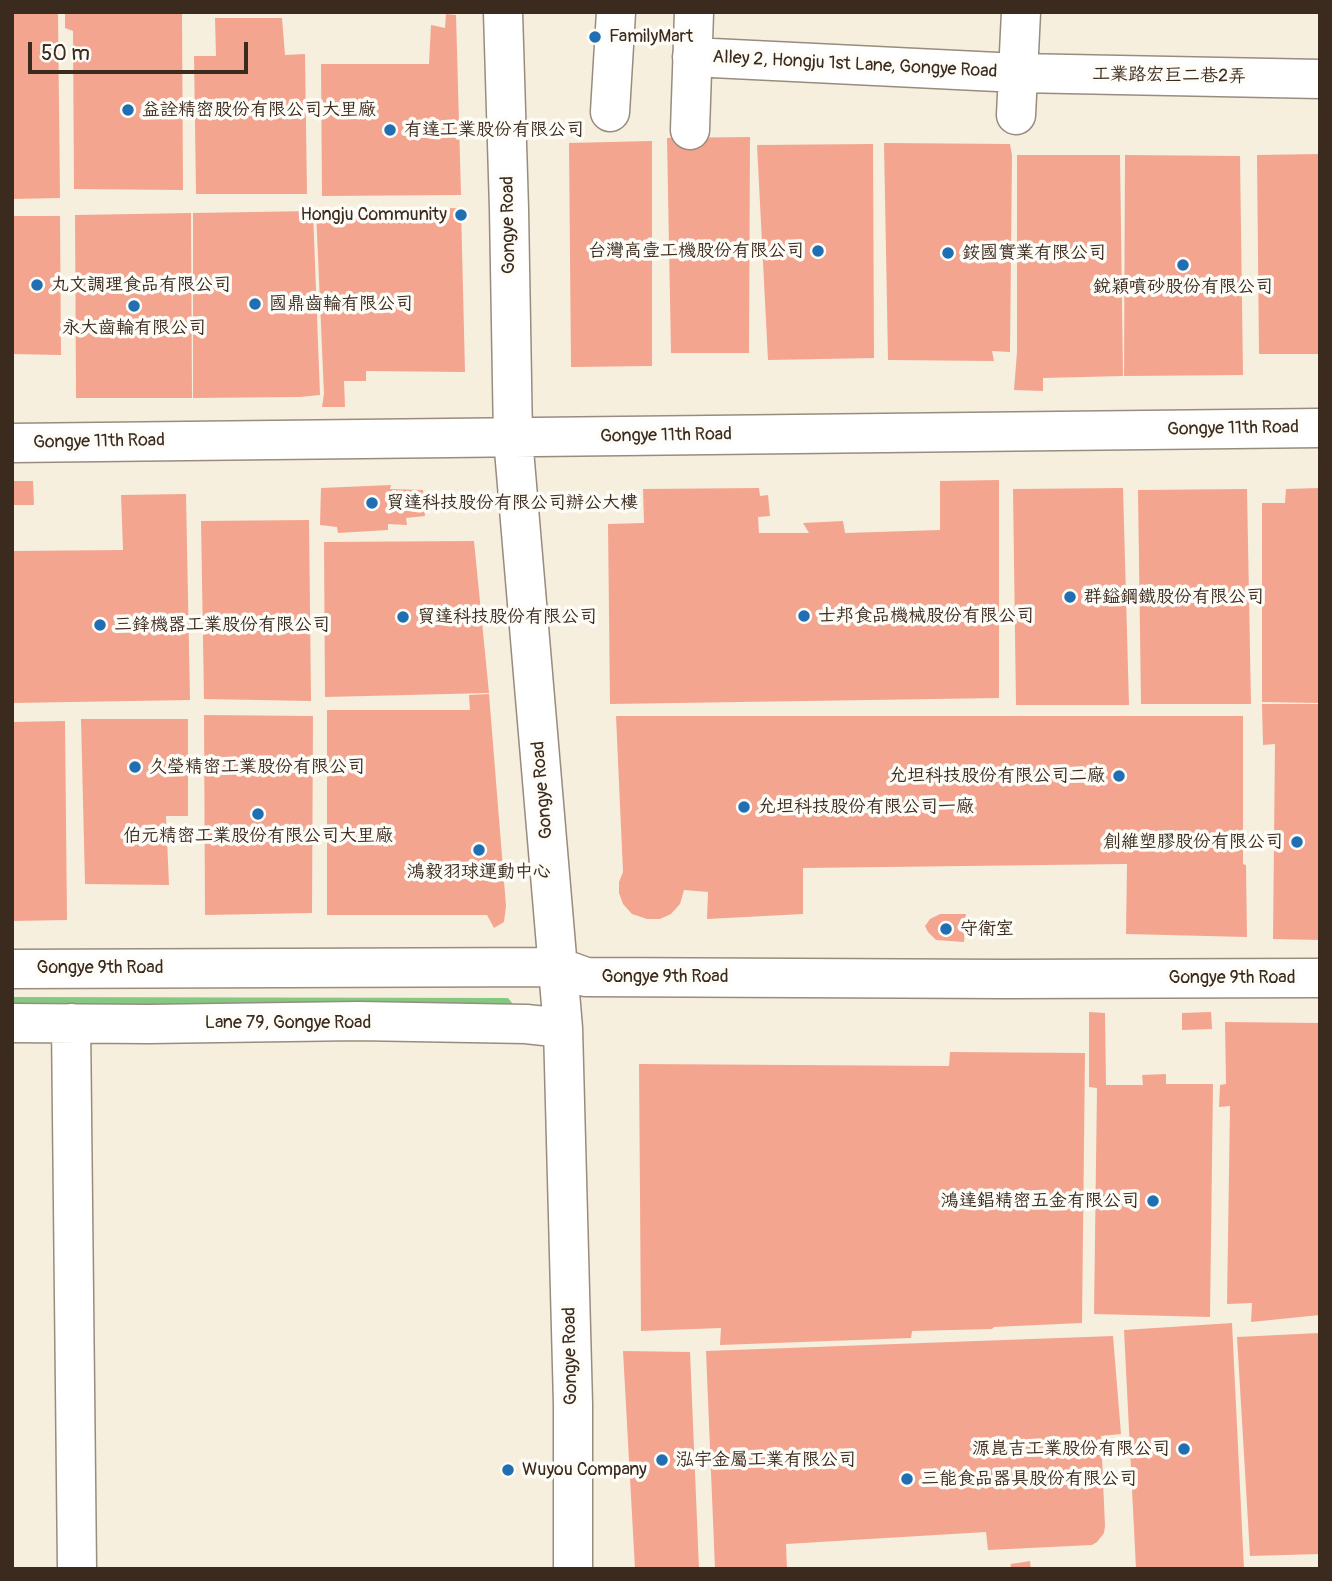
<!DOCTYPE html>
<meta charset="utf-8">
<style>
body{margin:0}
#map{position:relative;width:1332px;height:1581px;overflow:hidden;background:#f6efdd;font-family:Pangolin,sans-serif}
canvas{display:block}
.frame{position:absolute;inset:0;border:14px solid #3b2a1e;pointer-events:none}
.scale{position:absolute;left:28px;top:42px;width:220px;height:32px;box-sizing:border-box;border:4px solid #3b2a1e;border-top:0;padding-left:9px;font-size:21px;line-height:24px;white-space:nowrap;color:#3b2a1e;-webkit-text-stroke:5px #fdfcf7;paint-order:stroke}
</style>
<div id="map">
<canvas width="1332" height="1581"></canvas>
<div class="frame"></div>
<div class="scale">50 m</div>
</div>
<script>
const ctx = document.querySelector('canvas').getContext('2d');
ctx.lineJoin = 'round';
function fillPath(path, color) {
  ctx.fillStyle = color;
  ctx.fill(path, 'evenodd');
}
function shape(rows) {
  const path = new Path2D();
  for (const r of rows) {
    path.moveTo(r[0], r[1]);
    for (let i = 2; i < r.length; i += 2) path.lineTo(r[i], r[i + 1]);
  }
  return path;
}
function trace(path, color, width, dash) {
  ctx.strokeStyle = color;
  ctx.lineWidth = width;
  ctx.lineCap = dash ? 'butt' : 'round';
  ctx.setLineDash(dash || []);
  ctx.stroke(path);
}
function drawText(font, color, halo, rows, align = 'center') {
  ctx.font = font + ' Pangolin,"LXGW WenKai TC",sans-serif';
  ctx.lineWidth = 7;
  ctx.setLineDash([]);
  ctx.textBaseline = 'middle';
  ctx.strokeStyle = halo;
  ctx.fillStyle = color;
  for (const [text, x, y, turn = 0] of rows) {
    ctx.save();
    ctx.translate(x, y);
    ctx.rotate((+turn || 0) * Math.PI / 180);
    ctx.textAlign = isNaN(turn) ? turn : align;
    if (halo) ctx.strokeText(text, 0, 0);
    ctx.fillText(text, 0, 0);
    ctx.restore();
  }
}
const green = shape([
 [12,997,508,998,523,1016,12,1011]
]);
const building = shape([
 [12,12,58,12,60,198,12,199],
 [65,12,182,12,183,190,74,189,73,31,65,28],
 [446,14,456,15,461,195,322,196,321,64,429,64,431,25,445,28],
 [215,18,282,18,285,55,305,54,307,194,196,194,194,56,216,56],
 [750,137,749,353,671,353,667,138],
 [652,141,652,366,571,367,569,143],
 [884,143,1010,144,1012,155,1010,352,992,351,994,361,888,360],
 [873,144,874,358,768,360,757,145],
 [1320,154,1320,354,1259,354,1257,155],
 [1017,155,1120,155,1123,376,1043,378,1043,391,1014,390,1017,352],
 [1125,155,1240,156,1243,375,1124,376],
 [461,208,465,372,366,371,366,381,344,381,345,407,322,407,324,394,316,211],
 [313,211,320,395,300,397,193,398,193,213],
 [191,213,192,398,76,398,75,215],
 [12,216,60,216,61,355,12,354],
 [999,480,999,698,610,704,608,524,644,523,643,489,759,488,760,496,768,495,770,516,758,517,759,533,809,533,803,523,843,521,845,533,940,530,940,481],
 [12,481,33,481,34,505,12,505],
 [391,485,390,489,423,490,425,516,406,518,407,525,388,524,388,530,338,533,337,527,320,525,321,488],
 [1123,488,1129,705,1016,705,1013,489],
 [1320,488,1320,703,1262,702,1262,503,1285,503,1286,489],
 [1247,489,1251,704,1141,704,1138,490],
 [186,494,190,700,12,703,12,551,123,550,121,495],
 [309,520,311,701,204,699,201,521],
 [474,541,489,693,325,697,324,542],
 [489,694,506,906,504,922,494,928,487,915,327,915,327,710,470,710,469,695],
 [1262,704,1320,704,1320,940,1273,939,1275,744,1263,745],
 [204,715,313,716,312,913,205,915],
 [616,716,1243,716,1243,864,1246,865,1247,937,1126,934,1127,864,803,868,803,914,707,919,708,892,684,890,680,904,671,914,660,919,647,919,632,914,623,904,619,893,619,882,623,872],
 [81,719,188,719,188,816,166,816,169,885,85,884],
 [65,721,67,920,12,921,12,722],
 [940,914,966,914,964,942,936,940,928,932,925,926,930,919],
 [1089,1012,1105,1013,1106,1085,1143,1085,1142,1075,1166,1074,1166,1084,1213,1084,1210,1317,1094,1314,1097,1088,1089,1087],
 [1211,1012,1212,1029,1182,1030,1182,1013],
 [1225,1022,1320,1023,1320,1315,1251,1322,1252,1303,1227,1304,1230,1106,1219,1107,1220,1085,1226,1084],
 [950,1052,1085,1053,1082,1323,994,1327,992,1329,912,1331,911,1338,720,1345,721,1328,641,1331,639,1064,949,1066],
 [1232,1323,1244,1569,1136,1569,1124,1330],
 [1320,1333,1320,1554,1250,1556,1237,1337],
 [1113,1336,1121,1434,1101,1436,1105,1526,1104,1533,1097,1542,1092,1545,988,1550,986,1532,786,1544,787,1569,715,1569,706,1351],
 [623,1351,690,1352,699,1569,635,1569],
 [1030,1561,1031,1569,1010,1569,1011,1564]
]);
const minor = shape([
 [503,12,509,209,513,438,563,1028,573,1404,573,1569],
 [692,57,1018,73,1320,79],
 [610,112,616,12],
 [1016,115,1021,12],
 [690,130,694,12],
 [12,443,1320,428],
 [12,969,558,967,586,977,1006,979,1320,978],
 [12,1023,149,1024,358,1021,526,1024,563,1028],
 [71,1023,77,1569]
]);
const markers = [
 [595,37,7,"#1f6fb2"],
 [128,110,7,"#1f6fb2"],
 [390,130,7,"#1f6fb2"],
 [461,215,7,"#1f6fb2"],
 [818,251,7,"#1f6fb2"],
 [948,253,7,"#1f6fb2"],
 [1183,265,7,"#1f6fb2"],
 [37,285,7,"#1f6fb2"],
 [255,304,7,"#1f6fb2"],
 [134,306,7,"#1f6fb2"],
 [372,503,7,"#1f6fb2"],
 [1070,597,7,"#1f6fb2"],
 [804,616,7,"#1f6fb2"],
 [403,617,7,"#1f6fb2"],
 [100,625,7,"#1f6fb2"],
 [135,767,7,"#1f6fb2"],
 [1119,776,7,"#1f6fb2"],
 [744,807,7,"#1f6fb2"],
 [258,814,7,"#1f6fb2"],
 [1297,842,7,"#1f6fb2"],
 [479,850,7,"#1f6fb2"],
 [946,929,7,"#1f6fb2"],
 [1153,1201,7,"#1f6fb2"],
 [1184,1449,7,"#1f6fb2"],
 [662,1460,7,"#1f6fb2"],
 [508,1470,7,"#1f6fb2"],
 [907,1479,7,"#1f6fb2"]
];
const poiNames = [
 ["FamilyMart",609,37],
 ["益詮精密股份有限公司大里廠",142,110],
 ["有達工業股份有限公司",404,130],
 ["Hongju Community",447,215,"right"],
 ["台灣高壹工機股份有限公司",804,251,"right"],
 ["銨國實業有限公司",962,253],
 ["丸文調理食品有限公司",51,285],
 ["銳穎噴砂股份有限公司",1183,287,"center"],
 ["國鼎齒輪有限公司",269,304],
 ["永大齒輪有限公司",134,328,"center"],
 ["貿達科技股份有限公司辦公大樓",386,503],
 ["群鎰鋼鐵股份有限公司",1084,597],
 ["士邦食品機械股份有限公司",818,616],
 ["貿達科技股份有限公司",417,617],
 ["三鋒機器工業股份有限公司",114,625],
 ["久瑩精密工業股份有限公司",149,767],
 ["允坦科技股份有限公司二廠",1105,776,"right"],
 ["允坦科技股份有限公司一廠",758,807],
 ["伯元精密工業股份有限公司大里廠",258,836,"center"],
 ["創維塑膠股份有限公司",1283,842,"right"],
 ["鴻毅羽球運動中心",479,872,"center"],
 ["守衛室",960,929],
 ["鴻達錩精密五金有限公司",1139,1201,"right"],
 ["源崑吉工業股份有限公司",1170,1449,"right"],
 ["泓宇金屬工業有限公司",676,1460],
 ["Wuyou Company",522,1470],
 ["三能食品器具股份有限公司",921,1479]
];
const streetNames = [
 ["Alley 2, Hongju 1st Lane, Gongye Road",855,65,3],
 ["工業路宏巨二巷2弄",1169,76,1],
 ["Gongye Road",509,225,-91],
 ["Gongye 11th Road",1233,429,-1],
 ["Gongye 11th Road",666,436,-1],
 ["Gongye 11th Road",99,442,-1],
 ["Gongye Road",543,790,-95],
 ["Gongye 9th Road",100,968],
 ["Gongye 9th Road",665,977],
 ["Gongye 9th Road",1232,978],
 ["Lane 79, Gongye Road",288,1023],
 ["Gongye Road",571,1356,-91]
];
fillPath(green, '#85c882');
fillPath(building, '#f4a590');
trace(minor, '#988c7e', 41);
trace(minor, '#fff', 38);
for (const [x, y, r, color] of markers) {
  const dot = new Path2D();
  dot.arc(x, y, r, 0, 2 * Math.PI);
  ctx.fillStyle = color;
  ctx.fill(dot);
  trace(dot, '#fdfcf7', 2.5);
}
drawText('18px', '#3b2a1e', '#fdfcf7', poiNames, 'left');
drawText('18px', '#3b2a1e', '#fdfcf7', streetNames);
</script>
